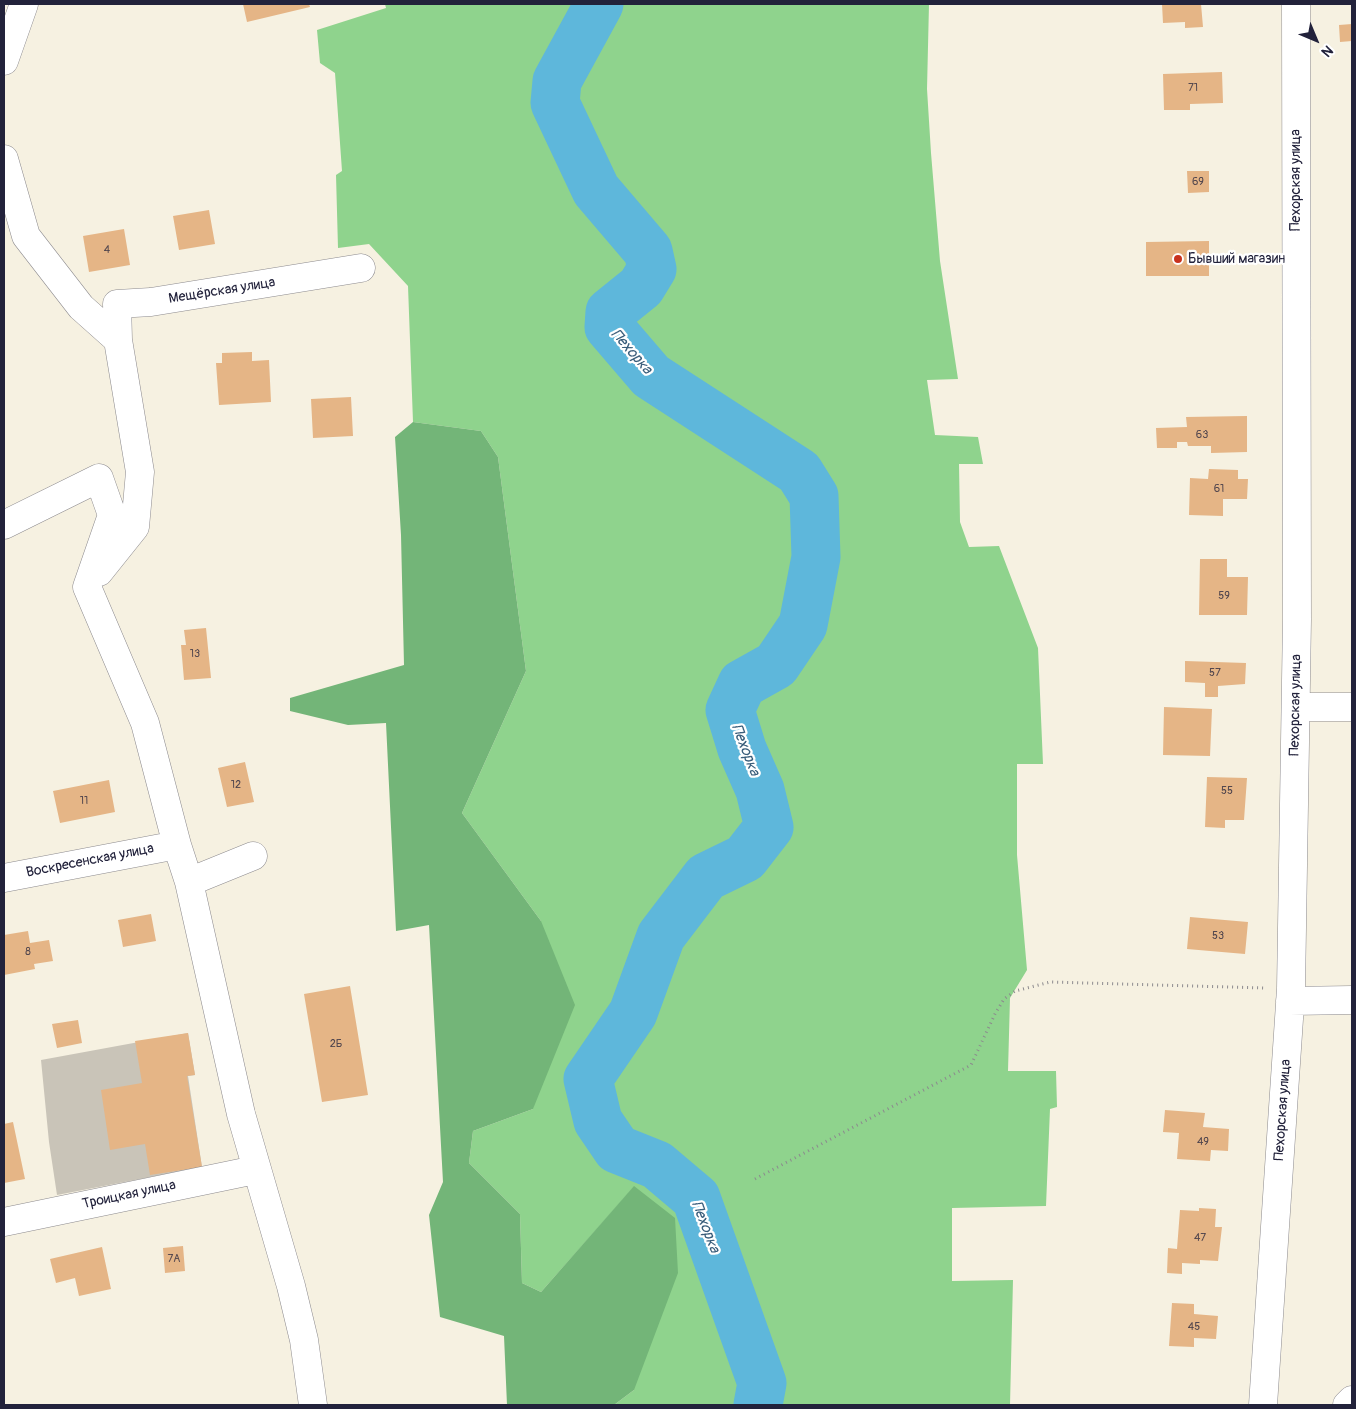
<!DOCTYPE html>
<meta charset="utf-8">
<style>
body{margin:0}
#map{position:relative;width:1356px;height:1409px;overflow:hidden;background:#f6f1e1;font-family:Pangolin,sans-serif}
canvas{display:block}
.frame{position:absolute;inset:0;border:5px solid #22223b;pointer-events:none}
.north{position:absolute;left:1291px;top:15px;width:50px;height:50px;-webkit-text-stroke:4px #fff;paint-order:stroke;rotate:135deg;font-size:14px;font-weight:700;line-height:20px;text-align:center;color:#22223b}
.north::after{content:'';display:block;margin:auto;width:18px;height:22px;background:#22223b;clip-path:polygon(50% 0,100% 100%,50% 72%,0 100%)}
</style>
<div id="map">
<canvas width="1356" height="1409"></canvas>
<div class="frame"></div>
<div class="north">N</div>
</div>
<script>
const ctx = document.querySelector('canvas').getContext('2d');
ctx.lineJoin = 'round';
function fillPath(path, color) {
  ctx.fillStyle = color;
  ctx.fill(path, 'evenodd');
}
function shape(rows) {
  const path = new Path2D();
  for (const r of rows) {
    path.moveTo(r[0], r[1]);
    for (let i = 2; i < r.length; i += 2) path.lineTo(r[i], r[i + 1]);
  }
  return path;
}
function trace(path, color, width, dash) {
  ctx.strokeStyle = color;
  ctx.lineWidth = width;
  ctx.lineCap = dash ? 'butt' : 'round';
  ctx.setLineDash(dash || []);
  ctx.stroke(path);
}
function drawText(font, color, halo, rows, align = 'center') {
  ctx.font = font + ' Pangolin,sans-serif';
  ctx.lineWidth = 4.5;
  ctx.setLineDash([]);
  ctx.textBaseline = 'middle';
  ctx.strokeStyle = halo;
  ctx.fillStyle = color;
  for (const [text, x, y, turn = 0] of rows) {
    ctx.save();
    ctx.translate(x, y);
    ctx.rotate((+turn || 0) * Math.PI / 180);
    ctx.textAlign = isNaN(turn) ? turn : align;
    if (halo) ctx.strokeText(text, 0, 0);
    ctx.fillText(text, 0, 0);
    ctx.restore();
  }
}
const industrial = shape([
 [188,1033,195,1075,188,1076,202,1167,57,1195,49,1142,41,1060]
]);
const green = shape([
 [385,4,929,4,927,89,931,153,940,261,958,379,927,380,935,435,978,437,983,464,959,464,960,522,969,547,999,546,1038,648,1043,764,1017,764,1017,855,1027,970,1010,998,1008,1071,1056,1071,1057,1107,1050,1109,1046,1206,952,1208,952,1281,1013,1280,1010,1405,614,1405,634,1390,634,1187,541,1292,522,1283,520,1214,469,1163,473,1131,533,1109,541,921,462,813,526,671,498,457,481,431,413,422,408,286,369,244,338,248,336,175,342,171,335,73,320,63,317,30,386,8]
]);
const forest = shape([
 [413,422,481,431,498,457,526,671,462,813,541,921,575,1005,533,1109,473,1131,469,1163,520,1214,522,1283,541,1292,634,1186,675,1218,678,1273,634,1390,614,1405,507,1405,504,1336,440,1317,429,1215,443,1182,429,925,396,931,386,723,348,725,290,711,290,698,404,665,401,535,395,437]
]);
const river = shape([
 [599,4,557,81,555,103,596,190,648,251,652,269,641,287,610,312,609,327,651,376,799,472,814,496,816,557,803,625,776,665,742,684,730,710,742,749,760,790,769,827,745,858,706,877,661,936,633,1013,588,1079,598,1121,617,1149,657,1165,696,1198,762,1383,758,1405]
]);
const building = shape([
 [243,4,309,4,310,7,247,22],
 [1162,4,1201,4,1203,27,1185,28,1185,22,1163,23],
 [1352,24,1352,41,1340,42,1339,25],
 [1222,72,1223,103,1190,104,1190,110,1164,110,1163,74],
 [1187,171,1209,171,1209,192,1188,193],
 [209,210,215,244,179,250,173,216],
 [124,229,130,265,89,272,83,236],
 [1209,241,1209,276,1146,276,1146,242],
 [252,352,252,361,269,360,271,402,219,405,216,363,222,363,222,353],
 [351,397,353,436,313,438,311,399],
 [1247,416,1247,452,1211,453,1211,446,1188,446,1187,442,1177,442,1177,448,1157,448,1156,428,1187,427,1186,417],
 [1209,469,1238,470,1238,479,1248,479,1247,499,1223,499,1223,516,1189,515,1190,478,1208,479],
 [1200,559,1227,559,1227,577,1248,577,1247,615,1199,615],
 [206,628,211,678,184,680,181,645,186,645,184,630],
 [1185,661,1246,663,1245,684,1218,686,1218,697,1205,697,1205,683,1185,682],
 [1164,707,1212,709,1210,756,1163,755],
 [245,762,254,802,227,807,218,768],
 [1207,777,1247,778,1244,820,1225,820,1225,828,1205,827],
 [109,780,115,812,60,823,53,791],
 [151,914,156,941,123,947,118,920],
 [1190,917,1248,922,1245,954,1187,949],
 [28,931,30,943,49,940,53,961,34,964,35,969,4,975,4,935],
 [350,986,368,1095,322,1102,304,994],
 [78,1020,82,1043,57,1048,52,1024],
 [188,1033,195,1075,187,1076,202,1167,150,1175,145,1144,110,1150,101,1090,142,1083,135,1041],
 [1165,1110,1205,1113,1203,1127,1229,1129,1228,1151,1211,1150,1210,1161,1177,1159,1179,1133,1163,1132],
 [13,1122,25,1179,4,1183,4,1124],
 [1199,1208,1216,1209,1215,1227,1222,1227,1218,1261,1200,1260,1200,1264,1182,1263,1182,1274,1167,1273,1168,1248,1177,1249,1180,1210,1199,1211],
 [183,1246,185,1271,165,1273,163,1248],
 [102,1247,111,1289,79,1296,75,1278,56,1283,50,1259],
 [1172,1303,1194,1304,1194,1314,1218,1316,1216,1339,1194,1338,1194,1347,1169,1346]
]);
const path = shape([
 [755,1179,971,1065,995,1014,1004,999,1015,991,1050,982,1265,988]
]);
const minor = shape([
 [4,61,24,4],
 [4,159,26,236,81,307,118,340,140,472,135,527,99,572],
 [118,340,117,304,151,302,361,268],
 [4,525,99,478,112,515,87,587,145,723,177,845,189,882,241,1114,291,1286,304,1340,313,1405],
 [1296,707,1352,707],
 [4,878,177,845],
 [189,882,253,856],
 [1290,1001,1352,1000],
 [4,1222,255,1170],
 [1263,1405,1291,989,1297,619,1296,4],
 [1347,1405,1352,1400]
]);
const markers = [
 [1178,259,5,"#c8321e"]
];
const numberNames = [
 ["71",1193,88],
 ["69",1198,182],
 ["4",107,250],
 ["63",1202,435],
 ["61",1219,489],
 ["59",1224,596],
 ["13",195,654],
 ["57",1215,673],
 ["12",236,785],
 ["55",1227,791],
 ["11",84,801],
 ["53",1218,936],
 ["8",28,952],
 ["2Б",336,1044],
 ["49",1203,1142],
 ["47",1200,1238],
 ["7А",174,1259],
 ["45",1194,1327]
];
const streetNames = [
 ["Пехорская улица",1296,180,-90],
 ["Мещёрская улица",222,291,-9],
 ["Пехорская улица",1296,705,-89],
 ["Воскресенская улица",90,861,-11],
 ["Пехорская улица",1283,1110,-86],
 ["Троицкая улица",129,1195,-12]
];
const poiNames = [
 ["Бывший магазин",1188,259]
];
const waterNames = [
 ["Пехорка",631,352,49],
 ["Пехорка",745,750,69],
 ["Пехорка",705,1227,69]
];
fillPath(industrial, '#c9c4b8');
fillPath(green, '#8fd38d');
fillPath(forest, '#73b578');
trace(river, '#5eb7db', 49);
fillPath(building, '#e5b586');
trace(minor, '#8c8a8e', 29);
trace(path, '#8c8a8e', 3, [1, 4]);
trace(minor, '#fff', 28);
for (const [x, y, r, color] of markers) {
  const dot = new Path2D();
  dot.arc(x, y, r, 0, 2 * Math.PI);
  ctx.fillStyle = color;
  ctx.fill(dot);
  trace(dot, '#fff', 2);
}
drawText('11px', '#53474e', null, numberNames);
drawText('14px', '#22223b', '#fff', streetNames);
drawText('14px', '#22223b', '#fff', poiNames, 'left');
drawText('italic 15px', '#3a5e7b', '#fff', waterNames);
</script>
